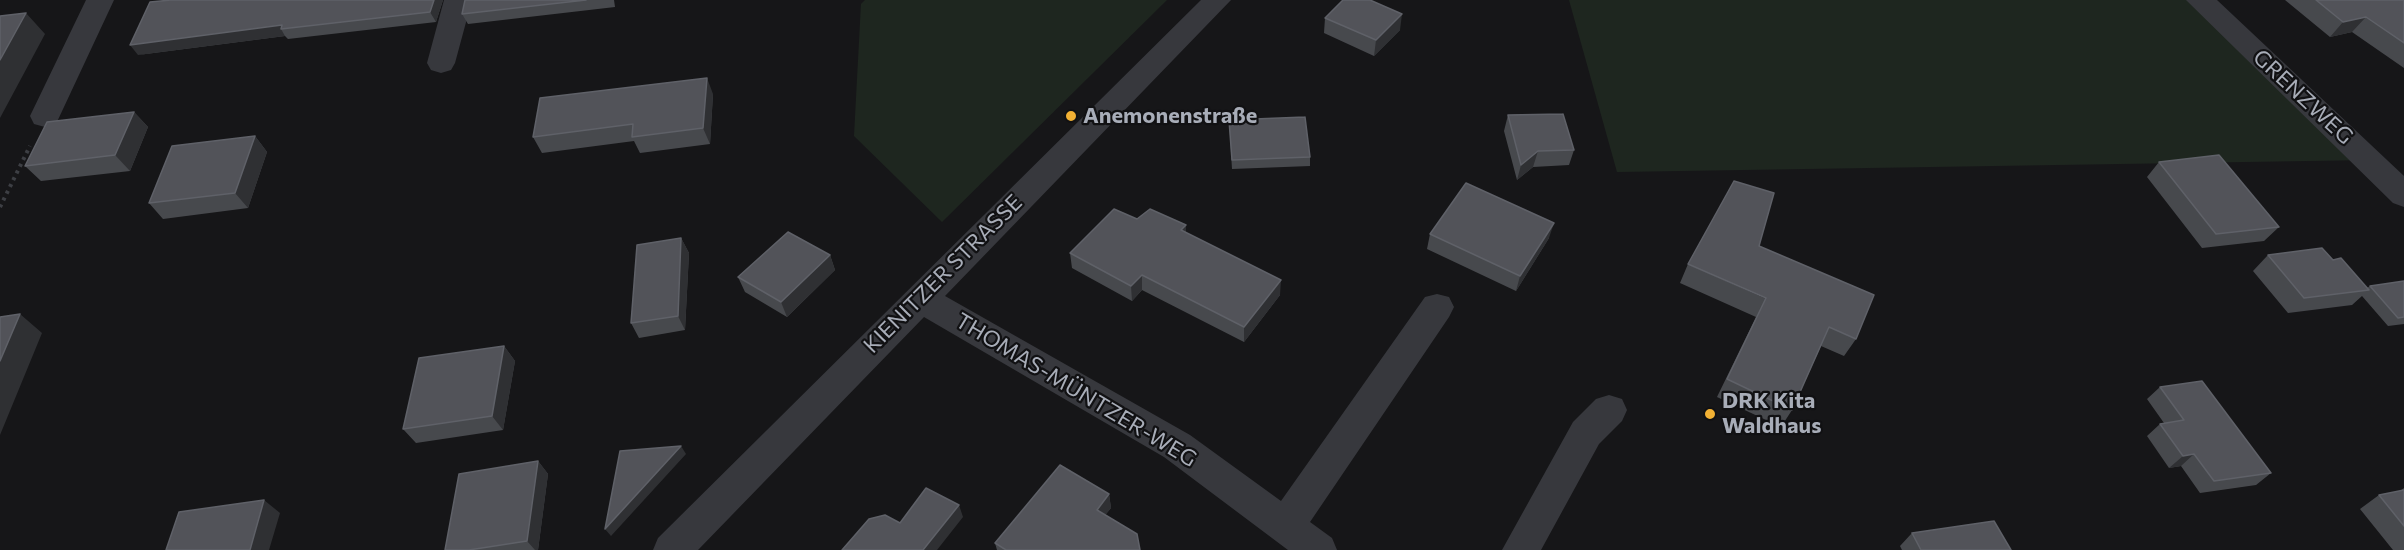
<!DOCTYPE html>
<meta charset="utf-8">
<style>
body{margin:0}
canvas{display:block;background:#161618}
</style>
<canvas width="2404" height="550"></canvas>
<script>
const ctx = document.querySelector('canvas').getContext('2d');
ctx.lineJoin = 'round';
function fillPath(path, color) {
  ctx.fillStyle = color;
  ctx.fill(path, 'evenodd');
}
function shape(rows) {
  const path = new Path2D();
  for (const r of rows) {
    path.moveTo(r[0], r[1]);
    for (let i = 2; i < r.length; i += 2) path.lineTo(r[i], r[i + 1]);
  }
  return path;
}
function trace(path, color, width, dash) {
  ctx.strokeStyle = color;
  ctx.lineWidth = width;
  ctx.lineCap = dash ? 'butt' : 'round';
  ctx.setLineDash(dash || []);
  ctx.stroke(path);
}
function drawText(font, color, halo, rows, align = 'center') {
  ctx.font = font + ' Commissioner,sans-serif';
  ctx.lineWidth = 4.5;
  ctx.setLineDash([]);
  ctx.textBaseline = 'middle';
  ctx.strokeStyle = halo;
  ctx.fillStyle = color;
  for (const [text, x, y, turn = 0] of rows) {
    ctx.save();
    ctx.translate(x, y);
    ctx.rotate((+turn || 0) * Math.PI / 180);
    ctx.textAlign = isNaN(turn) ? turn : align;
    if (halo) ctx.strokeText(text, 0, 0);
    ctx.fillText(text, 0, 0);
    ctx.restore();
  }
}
const green = shape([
 [865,0,1167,0,942,222,854,136,861,4],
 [1569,0,2196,0,2370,160,1617,172]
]);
const path = shape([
 [0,207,30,146]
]);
const minor = shape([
 [86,0,114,0,56,124,45,127,34,124,30,116,86,0],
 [444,0,472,0,455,63,451,70,441,73,431,70,427,63,444,0],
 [1201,0,1231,0,945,296,1190,435,1281,501,1425,297,1437,294,1449,297,1454,307,1449,317,1310,522,1332,538,1337,550,1288,550,1164,457,924,317,698,550,653,550,658,538,1201,0],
 [2186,0,2217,0,2404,176,2404,207,2393,203,2186,0],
 [1609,395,1622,399,1627,410,1622,421,1599,444,1541,550,1502,550,1573,422,1596,399,1609,395]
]);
const wall = shape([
 [443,0,436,22,288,39,285,36,138,55],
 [465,0,614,0,615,7,468,24,462,14],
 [2285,0,2404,0,2404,68,2352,32,2330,37],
 [1325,18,1400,30,1374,56,1324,33],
 [713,94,710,144,640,153,634,141,542,153,533,137],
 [134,112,148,127,130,171,41,181,25,166],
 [1508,115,1574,150,1569,165,1533,167,1517,180,1504,131],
 [1229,120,1310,157,1310,166,1232,169],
 [255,136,267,152,248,208,163,219,149,203],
 [2159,162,2279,227,2264,241,2202,248,2147,177],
 [1137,219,1186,233,1280,295,1244,342,1142,290,1132,301,1072,268,1070,253],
 [1430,234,1549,238,1516,291,1427,249],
 [681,238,689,253,685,330,639,338,631,323],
 [830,255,835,270,787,317,745,292,738,277],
 [2268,255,2333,260,2367,288,2370,286,2404,281,2404,324,2388,326,2362,296,2352,305,2288,313,2253,271],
 [1688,264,1856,339,1844,356,1821,346,1792,410,1781,427,1717,397,1756,317,1680,283],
 [504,346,515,361,503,430,416,443,403,429],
 [2160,387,2271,473,2256,485,2200,493,2181,466,2169,468,2147,436,2160,424,2164,423,2147,399],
 [538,461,548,474,538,550,445,550],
 [2404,488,2404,550,2393,550,2360,509,2379,495,2400,491],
 [1109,494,1111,508,1105,515,1140,550,997,550,995,543],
 [1912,533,2011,550,1902,550,1900,546]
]);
const shadedWall = shape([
 [434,0,443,0,436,22,430,12],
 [26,13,45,34,0,118,0,60],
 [1402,14,1400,30,1374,56,1376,40],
 [2366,17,2352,32,2330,37,2343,22],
 [282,25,281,29,285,36,138,55,130,45],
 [707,78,713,94,710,144,703,128],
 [134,112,148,127,130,171,115,155],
 [255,136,267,152,248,208,235,193],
 [1538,151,1533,167,1517,180,1521,165],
 [1554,223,1549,238,1516,291,1520,276],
 [1186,225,1186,241,1181,230],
 [681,238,689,253,685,330,678,316],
 [830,255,835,270,787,317,781,302],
 [1142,275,1142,290,1132,301,1131,286],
 [1281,280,1280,295,1244,342,1244,327],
 [20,314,42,333,0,435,0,361],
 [504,346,515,361,503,430,492,416],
 [681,446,686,454,611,536,605,529],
 [2194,454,2181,466,2169,468,2183,456],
 [538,461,548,474,538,550,535,550,527,541],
 [1109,494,1111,508,1099,523,1097,510],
 [264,500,280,513,269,550,250,550],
 [959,505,963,517,937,550,923,550]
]);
const building = shape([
 [171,0,434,0,430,12,281,29,282,25,130,45,150,2,171,0],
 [465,0,586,0,462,14,465,0],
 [1343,0,1370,0,1402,14,1376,40,1325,18,1343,0],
 [2316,0,2404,0,2404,43,2366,17,2343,22,2316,0],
 [26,13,0,60,0,16,26,13],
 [707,78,703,128,632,137,633,124,533,137,540,98,707,78],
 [134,112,115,155,25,166,47,122,134,112],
 [1563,114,1574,150,1538,151,1521,165,1508,115,1563,114],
 [1305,117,1310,157,1232,160,1229,120,1305,117],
 [255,136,235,193,149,203,172,146,255,136],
 [2219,155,2279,227,2216,234,2159,162,2219,155],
 [1734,181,1774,193,1759,246,1874,295,1856,339,1829,327,1792,410,1727,379,1766,298,1688,264,1734,181],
 [1466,183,1554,223,1520,276,1430,234,1466,183],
 [1114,209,1137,219,1150,209,1186,225,1181,230,1281,280,1244,327,1142,275,1131,286,1070,253,1114,209],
 [788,232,830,255,781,302,738,277,788,232],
 [681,238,678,316,631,323,637,245,681,238],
 [2322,248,2333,260,2341,258,2369,290,2304,298,2268,255,2322,248],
 [2404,281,2404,317,2398,318,2370,286,2404,281],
 [20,314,0,361,0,317,20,314],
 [504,346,492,416,403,429,419,358,504,346],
 [2202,381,2271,473,2214,481,2194,454,2183,456,2160,424,2184,420,2160,387,2202,381],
 [681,446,605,529,620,451,681,446],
 [538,461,527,541,469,550,445,550,459,474,538,461],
 [1060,465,1109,494,1097,510,1137,534,1140,550,1006,550,995,543,1060,465],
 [926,488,959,505,923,550,842,550,869,519,885,515,900,523,926,488],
 [2404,490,2404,526,2379,495,2404,490],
 [264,500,250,550,166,550,179,512,264,500],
 [1994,521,2011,550,1921,550,1912,533,1994,521]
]);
const markers = [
 [1071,116,6,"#f2b134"],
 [1710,414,6,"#f2b134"]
];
const streetNames = [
 ["GRENZWEG",2303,97,43],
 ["KIENITZER STRASSE",943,274,-45],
 ["THOMAS-MÜNTZER-WEG",1076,390,31]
];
const poiNames = [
 ["Anemonenstraße",1083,116],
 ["DRK Kita",1722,401],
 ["Waldhaus",1722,426]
];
fillPath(green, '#1e261f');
trace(path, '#3d3f44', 4, [3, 4.5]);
fillPath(minor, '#37383d');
fillPath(wall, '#47494d');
fillPath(shadedWall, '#2f3033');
fillPath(building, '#525359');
trace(building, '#5f6168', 1.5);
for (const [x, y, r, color] of markers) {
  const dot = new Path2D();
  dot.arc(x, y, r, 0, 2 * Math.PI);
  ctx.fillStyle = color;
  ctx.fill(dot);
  trace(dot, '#111113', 2);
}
drawText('22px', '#a8adb8', '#111113', streetNames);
drawText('bold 22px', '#a8adb8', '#111113', poiNames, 'left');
</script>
